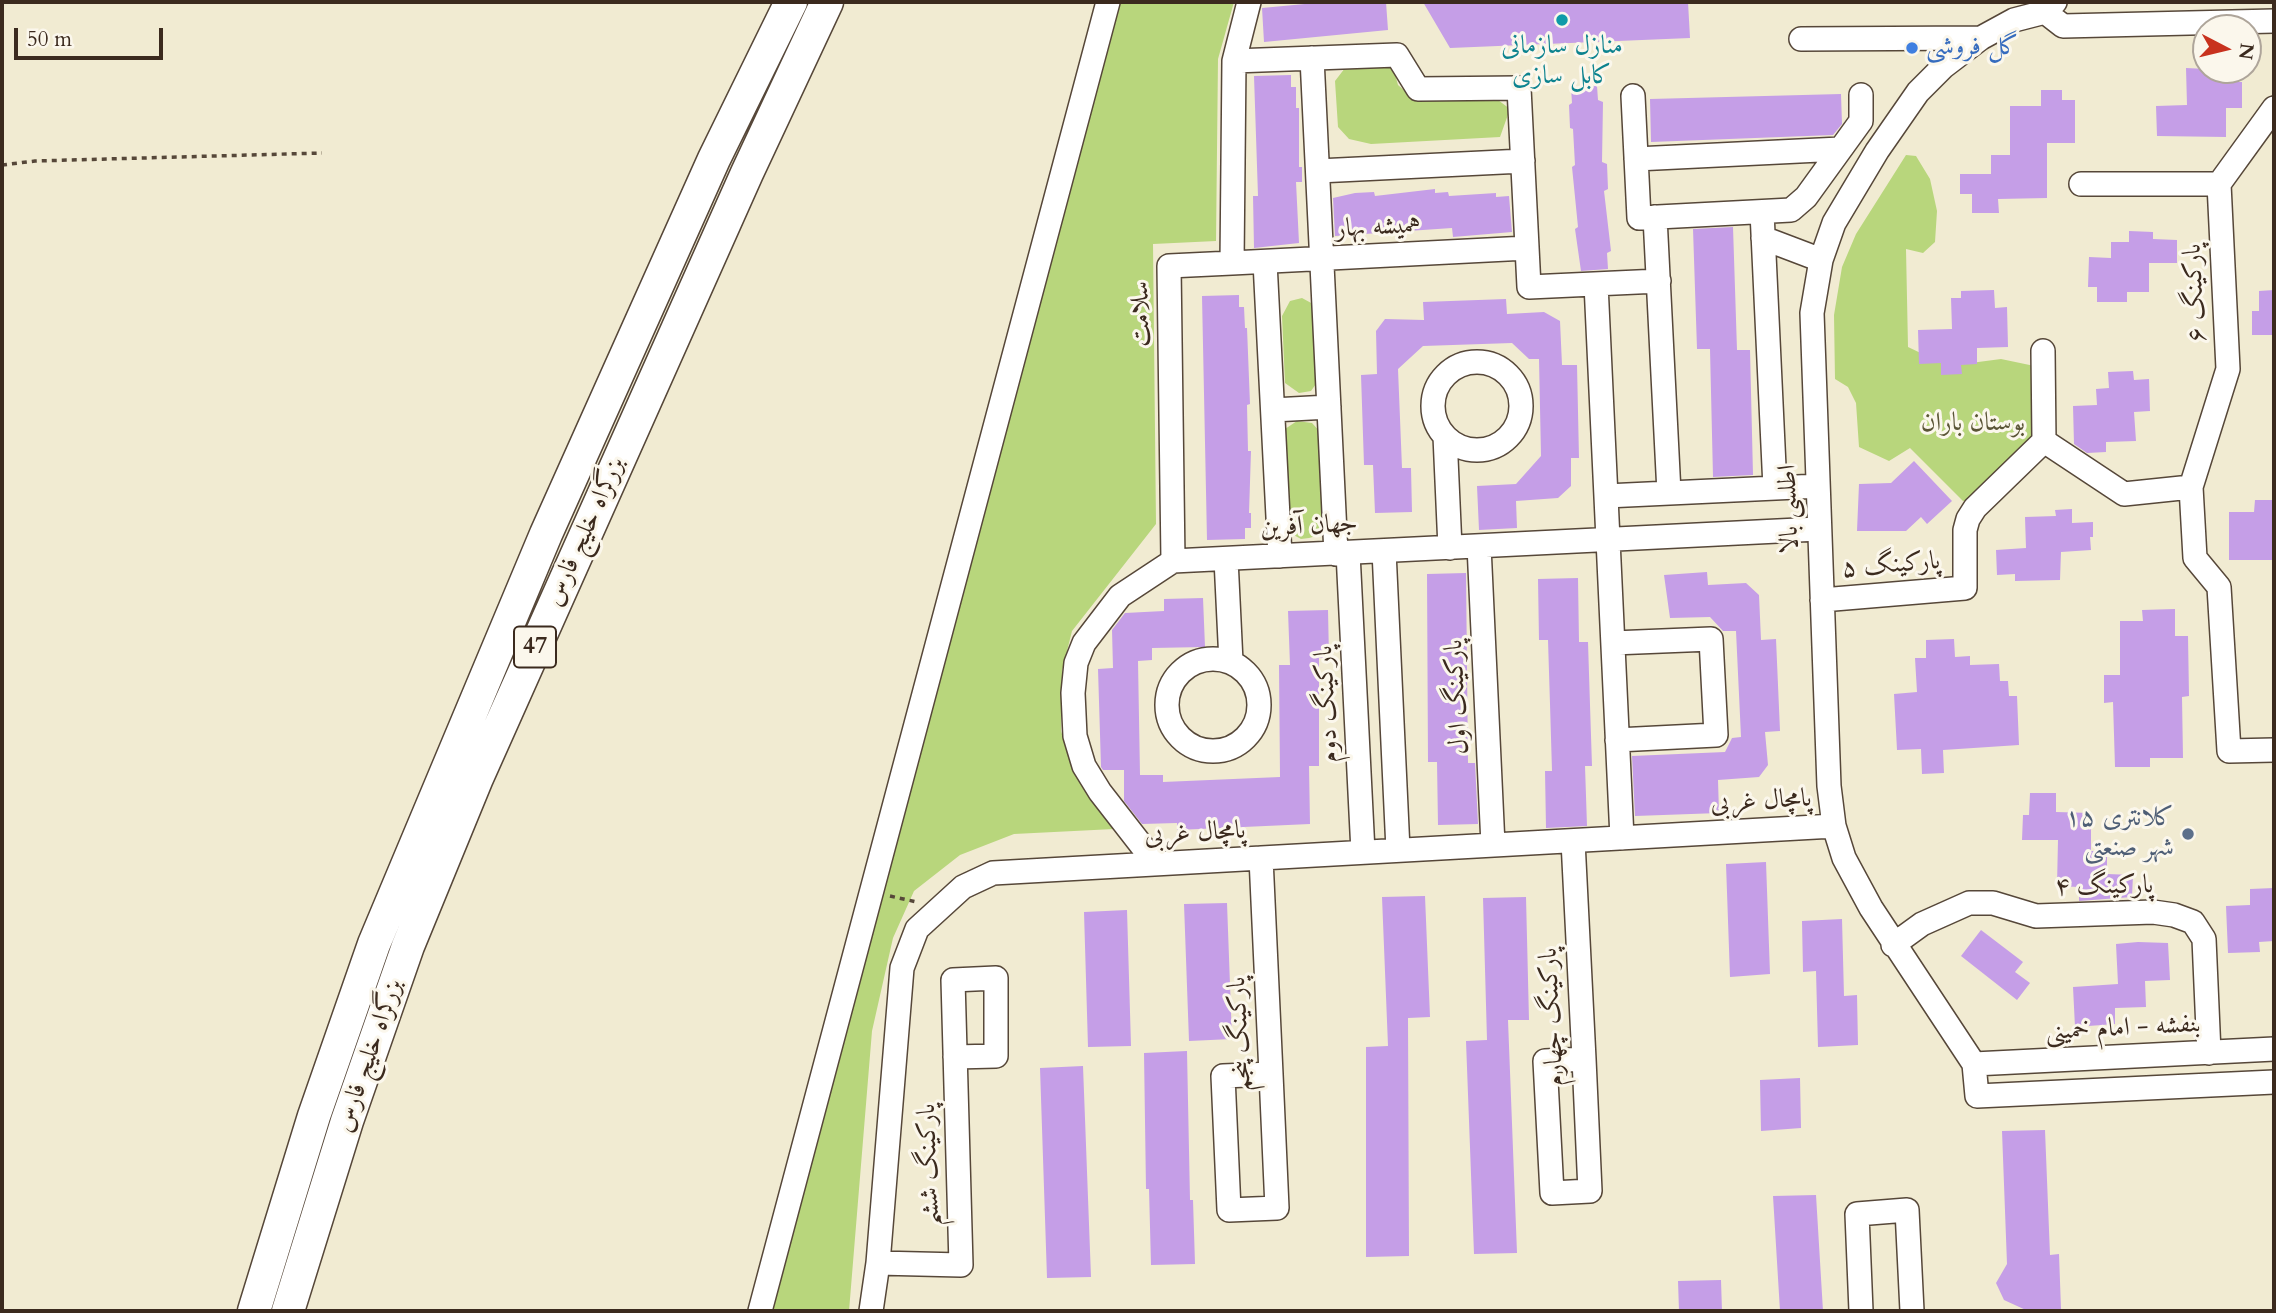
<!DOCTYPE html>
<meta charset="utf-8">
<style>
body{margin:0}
#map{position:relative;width:2276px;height:1313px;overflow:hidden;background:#f1ebd2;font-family:Cardo,serif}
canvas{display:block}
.frame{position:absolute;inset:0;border:4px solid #3b2a1e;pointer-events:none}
.north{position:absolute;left:2192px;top:14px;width:70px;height:70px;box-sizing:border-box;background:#fbf7ec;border:2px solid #aea59a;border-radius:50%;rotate:97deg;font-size:19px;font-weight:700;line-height:28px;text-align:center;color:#3b2a1e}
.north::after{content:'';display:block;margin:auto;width:24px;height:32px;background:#c8321e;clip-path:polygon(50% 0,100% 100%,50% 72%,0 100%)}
.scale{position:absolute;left:14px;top:28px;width:149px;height:32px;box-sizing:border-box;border:4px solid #3b2a1e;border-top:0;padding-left:9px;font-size:21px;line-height:24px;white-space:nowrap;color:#3b2a1e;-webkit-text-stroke:5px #fbf7ec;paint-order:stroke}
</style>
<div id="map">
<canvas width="2276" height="1313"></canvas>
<div class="frame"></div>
<div class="north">N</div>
<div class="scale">50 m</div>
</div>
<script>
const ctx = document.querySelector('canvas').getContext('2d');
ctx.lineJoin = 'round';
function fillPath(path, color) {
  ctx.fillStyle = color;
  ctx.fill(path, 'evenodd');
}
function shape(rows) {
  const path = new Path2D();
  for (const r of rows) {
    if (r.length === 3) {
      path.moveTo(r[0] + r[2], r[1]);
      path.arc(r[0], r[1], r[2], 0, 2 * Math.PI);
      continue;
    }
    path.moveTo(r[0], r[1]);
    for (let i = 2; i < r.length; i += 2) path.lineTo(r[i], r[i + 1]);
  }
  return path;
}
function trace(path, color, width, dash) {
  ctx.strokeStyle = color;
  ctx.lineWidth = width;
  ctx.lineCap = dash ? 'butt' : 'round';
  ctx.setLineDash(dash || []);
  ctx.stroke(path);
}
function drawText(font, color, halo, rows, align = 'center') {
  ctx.font = font + ' Cardo,Amiri,serif';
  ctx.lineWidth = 6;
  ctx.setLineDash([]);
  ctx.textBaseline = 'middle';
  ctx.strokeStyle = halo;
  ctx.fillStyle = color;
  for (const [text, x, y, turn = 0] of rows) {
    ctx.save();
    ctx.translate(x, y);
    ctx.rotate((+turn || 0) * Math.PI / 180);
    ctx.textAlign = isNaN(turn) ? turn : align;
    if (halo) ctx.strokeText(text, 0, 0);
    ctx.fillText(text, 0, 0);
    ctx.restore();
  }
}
const green = shape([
 [1102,2,1234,2,1218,59,1216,241,1153,244,1156,524,1072,631,1062,671,1061,731,1073,769,1114,829,1014,834,960,855,914,891,893,938,872,1031,849,1311,754,1311],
 [1378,64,1393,67,1398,85,1413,98,1494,97,1510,109,1500,137,1371,144,1349,139,1338,127,1335,81,1345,68],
 [1906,155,1916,156,1930,179,1937,211,1935,242,1923,253,1906,249,1908,347,1948,366,2001,359,2044,368,2042,410,2029,451,1986,498,1963,501,1910,448,1889,461,1859,447,1856,403,1848,387,1835,379,1834,315,1842,267,1856,234],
 [1302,298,1313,304,1318,381,1311,391,1299,393,1285,383,1282,316,1290,301],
 [1297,421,1312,423,1322,434,1325,524,1316,536,1309,538,1301,539,1288,532,1285,429]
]);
const building = shape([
 [1326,2,1386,2,1388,30,1264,42,1262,8],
 [1423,2,1688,2,1690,38,1450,48],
 [2186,68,2228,70,2229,82,2242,82,2242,108,2226,108,2226,137,2157,136,2156,106,2187,105],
 [1291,75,1291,87,1296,87,1296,108,1299,108,1299,167,1302,167,1302,182,1296,182,1299,243,1254,248,1253,196,1258,196,1254,76],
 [1597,86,1598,100,1603,102,1602,162,1607,164,1608,189,1604,191,1611,251,1607,253,1608,269,1581,271,1575,229,1578,227,1572,167,1575,165,1573,129,1570,128,1569,105,1572,103,1571,87],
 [2041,90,2062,90,2062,100,2075,100,2075,143,2047,143,2047,198,1998,199,1999,213,1972,213,1972,194,1960,194,1960,174,1991,174,1991,155,2010,155,2010,106,2041,106],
 [1841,94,1842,124,1833,135,1651,142,1650,99],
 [1435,189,1435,193,1448,192,1449,196,1496,193,1496,197,1509,196,1512,232,1453,237,1452,228,1335,236,1333,198,1355,193,1374,192,1375,196],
 [1733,227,1737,350,1750,350,1753,475,1713,477,1710,349,1697,349,1693,229],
 [2129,231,2153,232,2153,239,2177,240,2177,263,2149,263,2149,292,2127,292,2127,302,2097,302,2097,287,2088,287,2089,257,2111,258,2111,242,2129,242],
 [1994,290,1995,308,2007,307,2008,347,1977,348,1977,364,1961,365,1962,374,1941,375,1941,363,1919,364,1918,330,1952,329,1951,298,1961,298,1961,291],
 [2274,290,2274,335,2252,335,2252,311,2259,311,2259,291],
 [1239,295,1239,307,1244,307,1245,328,1247,328,1250,404,1247,405,1248,451,1251,451,1249,513,1251,513,1251,528,1245,528,1245,539,1207,540,1202,296],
 [1506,299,1507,314,1544,312,1560,321,1562,365,1577,365,1579,458,1571,458,1571,486,1558,498,1516,501,1517,528,1479,530,1477,486,1516,484,1541,456,1539,359,1529,359,1512,343,1423,346,1398,369,1402,468,1411,468,1412,512,1375,513,1373,465,1364,465,1361,375,1377,374,1376,331,1385,319,1424,320,1423,302],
 [2133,371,2134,380,2149,379,2150,411,2134,412,2136,441,2106,442,2106,452,2087,453,2074,444,2073,406,2097,405,2096,389,2109,388,2108,372],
 [1914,461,1952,501,1927,524,1921,517,1906,531,1857,531,1859,484,1891,483],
 [2255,500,2274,500,2274,560,2229,560,2229,512,2254,512],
 [2072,509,2072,523,2093,522,2093,537,2090,537,2091,550,2061,552,2060,580,2015,581,2015,574,1997,575,1996,550,2026,548,2025,517,2056,516,2055,510],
 [1707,572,1708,585,1746,583,1759,595,1761,640,1776,639,1780,731,1765,732,1768,765,1759,777,1718,780,1719,813,1635,816,1632,756,1725,752,1732,738,1741,737,1736,631,1723,631,1710,617,1670,618,1664,575],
 [1466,573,1468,763,1475,763,1478,824,1438,825,1437,762,1428,762,1427,574],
 [1578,578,1579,642,1588,642,1590,705,1592,766,1585,766,1587,826,1546,828,1545,771,1552,771,1550,704,1548,640,1539,640,1538,579],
 [1203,598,1205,647,1152,648,1152,660,1138,661,1140,775,1163,775,1163,782,1280,777,1279,665,1290,665,1288,611,1328,610,1329,658,1319,658,1319,766,1309,766,1310,824,1177,830,1177,823,1142,824,1124,801,1124,770,1103,770,1101,767,1098,669,1113,668,1112,630,1125,613,1164,611,1164,599],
 [2175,609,2175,636,2188,636,2189,696,2182,697,2183,758,2150,758,2150,767,2115,767,2113,702,2104,703,2104,675,2120,675,2120,621,2143,621,2142,610],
 [1954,639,1955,657,1970,656,1970,665,1999,664,2000,681,2008,681,2009,696,2017,696,2019,745,1943,750,1944,773,1922,774,1921,749,1897,750,1894,694,1917,692,1915,658,1926,658,1926,640],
 [2030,793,2056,793,2056,812,2091,813,2091,851,2107,851,2107,874,2133,875,2132,897,2079,901,2079,887,2057,886,2058,840,2022,840,2023,815,2029,815],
 [1766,862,1770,974,1730,977,1726,864],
 [2274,888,2274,941,2259,942,2260,952,2228,953,2226,906,2250,905,2250,889],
 [1425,896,1430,1017,1408,1018,1409,1256,1366,1257,1366,1047,1388,1046,1382,897],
 [1526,897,1529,1020,1508,1020,1517,1253,1474,1254,1466,1041,1487,1040,1483,898],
 [1227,903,1232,1039,1189,1041,1184,904],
 [1127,910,1131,1046,1088,1047,1084,912],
 [1842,919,1844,996,1857,995,1858,1045,1818,1047,1816,971,1803,972,1802,921],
 [1981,930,2023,962,2015,972,2030,983,2017,1000,1961,956],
 [2138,942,2168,943,2170,980,2145,981,2146,1007,2115,1008,2115,1024,2075,1027,2073,987,2118,984,2116,944],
 [1187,1051,1190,1200,1193,1200,1195,1264,1151,1265,1149,1189,1146,1189,1144,1053],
 [1083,1066,1091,1277,1047,1278,1040,1068],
 [1800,1078,1801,1128,1761,1131,1760,1080],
 [2045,1130,2050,1255,2059,1254,2061,1309,2028,1311,2004,1300,1996,1283,2007,1264,2002,1131],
 [1816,1195,1823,1311,1780,1311,1773,1196],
 [1721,1280,1722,1311,1679,1311,1678,1281]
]);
const path = shape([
 [2,165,35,161,322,153],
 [890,896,917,902]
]);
const minor = shape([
 [2055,2,2045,12,2014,20,1981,38,1943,67,1918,92,1877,151,1834,223,1821,260,1812,313,1829,786,1834,826,1844,858,1871,908,1974,1064,1977,1096,2274,1082],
 [2045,12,2063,26,2274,21],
 [1801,39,1981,38],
 [1312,58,1336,554],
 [1234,61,1397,55,1418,89,1519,88,1529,287,1659,281],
 [1633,96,1639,218,1791,210,1806,197,1861,121,1861,95],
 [2274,108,2219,184,2228,369,2191,487,2195,558,2219,587,2229,751,2274,750],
 [1636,159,1840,149],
 [1318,171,1523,161],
 [2081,184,2219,184],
 [1762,212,1775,488],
 [1655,217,1669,493],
 [1763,238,1821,260],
 [1265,262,1280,556],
 [1232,263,1527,248],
 [1596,284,1622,838],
 [1477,406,44],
 [1273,410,1329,407],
 [1445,436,1450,548],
 [2044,441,2124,494,2191,487],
 [1606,496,1818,486],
 [1479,546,1493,845],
 [1384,551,1398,850],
 [1348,553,1363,852],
 [1226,559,1231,662],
 [1173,561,1169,266,1232,263,1234,61,1249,2],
 [1822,600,1965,588,1965,530,1968,519,1975,508,2044,441,2043,351],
 [1613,643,1711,639,1716,735,1617,740],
 [1213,705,46],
 [1573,841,1584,1059,1590,1191,1552,1193,1545,1061,1584,1059],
 [1261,858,1271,1074,1277,1208,1229,1210,1223,1076,1271,1074],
 [1156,864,1100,792,1084,766,1075,736,1073,693,1076,663,1084,643,1120,596,1173,561,1818,529],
 [1893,945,1922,924,1969,903,1993,903,2036,916,2153,912,2174,915,2193,922,2204,939,2209,1053],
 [1974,1064,2274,1049],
 [878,1263,961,1265,953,980,996,978,996,1056,955,1057],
 [760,1311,1108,2],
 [871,1311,878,1263,902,968,917,929,963,887,993,873,1834,826],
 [1861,1311,1857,1214,1907,1210,1912,1311]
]);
const highway = shape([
 [254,1311,314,1116,374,944,546,534,714,159,791,2],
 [288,1311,347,1121,408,946,477,778,747,173,827,2]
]);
const markers = [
 [1562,20,7,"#0f9aa8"],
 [1912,48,7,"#3f7fe0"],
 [2188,834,7,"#5c6f8a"]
];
const shields = [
 [535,647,42]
];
const shieldNames = [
 ["47",535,647]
];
const cultureNames = [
 ["منازل سازمانی",1562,47],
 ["کابل سازی",1562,77]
];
const shopNames = [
 ["گل فروشی",1926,48]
];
const streetNames = [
 ["همیشه بهار",1378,228,-3],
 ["پارکینگ ۶",2196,293,-93],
 ["سلامت",1142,314,-91],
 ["اطلسی بالا",1790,509,-92],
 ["جهان آفرین",1309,527,-3],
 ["بزرگراه خلیج فارس",586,532,-66],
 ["پارکینگ ۵",1891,566,-5],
 ["پارکینگ اول",1458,697,-93],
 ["پارکینگ دوم",1328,704,-93],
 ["پامچال غربی",1761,802,-3],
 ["پامچال غربی",1195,834,-3],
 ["پارکینگ ۴",2104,887,-1],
 ["پارکینگ چهارم",1553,1017,-93],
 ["بنفشه - امام خمینی",2123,1029,-3],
 ["پارکینگ پنجم",1241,1034,-93],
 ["بزرگراه خلیج فارس",370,1056,-71],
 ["پارکینگ ششم",930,1165,-92]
];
const parkNames = [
 ["بوستان باران",1973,424]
];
const serviceNames = [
 ["کلانتری ۱۵",2174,819],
 ["شهر صنعتی",2174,849]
];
fillPath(green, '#b8d67c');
fillPath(building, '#c59ee7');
trace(minor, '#564739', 26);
trace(highway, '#564739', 35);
trace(path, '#564739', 3.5, [5, 5]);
trace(minor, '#fff', 23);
trace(highway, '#fff', 32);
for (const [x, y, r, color] of markers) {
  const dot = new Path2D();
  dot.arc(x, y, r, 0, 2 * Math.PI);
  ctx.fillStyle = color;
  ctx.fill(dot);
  trace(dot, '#fbf7ec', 2.5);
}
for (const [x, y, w] of shields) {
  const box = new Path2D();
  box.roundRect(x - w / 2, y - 20.5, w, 41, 5);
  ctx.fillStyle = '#fbf7ec';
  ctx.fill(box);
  trace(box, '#3b2a1e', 2);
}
drawText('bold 24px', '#3b2a1e', null, shieldNames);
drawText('26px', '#0d838f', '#fbf7ec', cultureNames);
drawText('26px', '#366cbe', '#fbf7ec', shopNames, 'left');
drawText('26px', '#3b2a1e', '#fbf7ec', streetNames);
drawText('26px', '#5a5536', '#fbf7ec', parkNames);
drawText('26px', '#4e5e75', '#fbf7ec', serviceNames, 'right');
</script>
